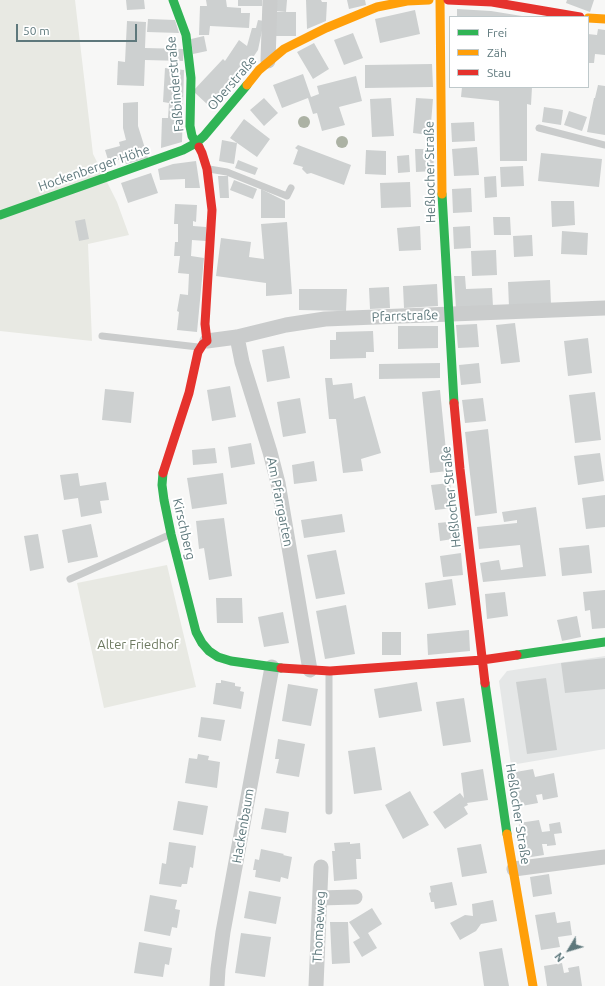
<!DOCTYPE html>
<meta charset="utf-8">
<style>
body{margin:0}
#map{position:relative;width:605px;height:986px;overflow:hidden;background:#f7f7f6;font-family:Ubuntu,sans-serif}
canvas{display:block}
.legend{position:absolute;left:449px;top:16px;width:140px;height:72px;box-sizing:border-box;background:#fff;border:1px solid #bfc9cb;margin:0;padding:5px 7px;list-style:none;font-size:12px;color:#5e787c}
.legend li{display:flex;align-items:center;gap:8px;height:20px}
.legend b{width:20px;border:1px solid #bfc9cb}
.north{position:absolute;left:549px;top:930px;width:40px;height:40px;-webkit-text-stroke:3px #fff;paint-order:stroke;rotate:232deg;font-size:11px;font-weight:700;line-height:16px;text-align:center;color:#5e787c}
.north::after{content:'';display:block;margin:auto;width:14px;height:18px;background:#5e787c;clip-path:polygon(50% 0,100% 100%,50% 72%,0 100%)}
.scale{position:absolute;left:16px;top:24px;width:121px;height:18px;box-sizing:border-box;border:2px solid #5e787c;border-top:0;padding-left:5px;font-size:12px;line-height:14px;white-space:nowrap;color:#5e787c;-webkit-text-stroke:3px #fff;paint-order:stroke}
</style>
<div id="map">
<canvas width="605" height="986"></canvas>
<ul class="legend">
<li><b style="height:5px;background:#30b455"></b>Frei</li>
<li><b style="height:5px;background:#ff9f0a"></b>Zäh</li>
<li><b style="height:5px;background:#e5322d"></b>Stau</li>
</ul>
<div class="north">N</div>
<div class="scale">50 m</div>
</div>
<script>
const ctx = document.querySelector('canvas').getContext('2d');
ctx.lineJoin = 'round';
function fillPath(path, color) {
  ctx.fillStyle = color;
  ctx.fill(path, 'evenodd');
}
function shape(rows) {
  const path = new Path2D();
  for (const r of rows) {
    path.moveTo(r[0], r[1]);
    for (let i = 2; i < r.length; i += 2) path.lineTo(r[i], r[i + 1]);
  }
  return path;
}
function trace(path, color, width, dash) {
  ctx.strokeStyle = color;
  ctx.lineWidth = width;
  ctx.lineCap = dash ? 'butt' : 'round';
  ctx.setLineDash(dash || []);
  ctx.stroke(path);
}
function drawText(font, color, halo, rows, align = 'center') {
  ctx.font = font + ' Ubuntu,sans-serif';
  ctx.lineWidth = 4;
  ctx.setLineDash([]);
  ctx.textBaseline = 'middle';
  ctx.strokeStyle = halo;
  ctx.fillStyle = color;
  for (const [text, x, y, turn = 0] of rows) {
    ctx.save();
    ctx.translate(x, y);
    ctx.rotate((+turn || 0) * Math.PI / 180);
    ctx.textAlign = isNaN(turn) ? turn : align;
    if (halo) ctx.strokeText(text, 0, 0);
    ctx.fillText(text, 0, 0);
    ctx.restore();
  }
}
const built = shape([
 [605,656,605,749,511,765,499,681,507,671]
]);
const green = shape([
 [0,0,75,0,93,154,117,202,129,235,88,244,92,341,0,331],
 [167,565,196,687,104,708,77,583]
]);
const building = shape([
 [126,0,144,0,145,9,127,10],
 [206,0,226,0,227,7,241,8,241,13,250,13,249,28,210,26,209,35,199,35,200,6,207,6],
 [238,0,262,0,262,6,238,6],
 [275,0,287,0,286,12,275,11],
 [306,0,321,0,322,2,327,2,326,21,307,29],
 [347,0,365,0,366,5,349,9],
 [567,0,594,0,590,12,566,3],
 [457,9,491,11,528,17,457,17],
 [415,10,420,34,380,43,375,19],
 [275,12,296,12,296,36,275,36],
 [148,19,175,20,179,33,147,32],
 [258,20,264,21,258,50,237,81,215,107,210,102,208,105,193,91,223,59,225,61,239,40,247,46,252,28,256,28],
 [127,21,146,22,145,48,184,49,183,61,145,60,144,86,117,85,118,61,125,62],
 [598,29,605,30,605,55,595,54,594,63,588,63,588,34,597,35],
 [353,33,363,58,344,65,334,40],
 [204,36,207,51,193,54,191,39],
 [314,43,329,69,313,79,297,52],
 [432,64,433,87,365,88,365,65],
 [165,68,184,70,182,142,161,148,162,118,168,118,169,103,163,102],
 [303,74,311,97,319,94,317,86,356,76,362,101,339,107,345,125,322,131,317,113,313,114,308,98,282,108,273,85],
 [598,85,605,86,605,135,587,132,594,98,595,98],
 [462,87,532,87,531,105,527,104,527,161,500,161,499,101,461,97],
 [264,98,278,113,264,126,250,110],
 [391,98,394,136,372,137,370,99],
 [416,98,433,99,430,135,413,133],
 [138,102,138,126,148,158,126,164,124,158,109,163,105,150,120,146,119,142,126,140,123,128,123,103],
 [544,107,563,110,561,125,542,122],
 [569,111,587,117,582,131,564,125],
 [244,119,270,139,257,157,230,138],
 [474,122,475,141,452,142,451,123],
 [222,140,237,143,234,164,219,161],
 [298,145,351,165,344,185,311,173,307,174,302,169,303,167,293,164,298,150,295,148],
 [477,147,479,175,454,176,452,149],
 [415,149,433,149,434,171,416,172],
 [366,150,386,151,386,175,365,174],
 [541,153,602,159,599,187,538,181],
 [409,155,410,172,398,173,397,156],
 [238,160,258,168,255,175,235,168],
 [196,161,200,188,185,188,185,179,160,180,158,169,173,164],
 [523,166,524,186,501,187,500,167],
 [151,173,158,193,128,203,121,183],
 [218,176,228,176,229,198,220,198],
 [496,176,497,197,485,198,484,177],
 [234,180,257,189,253,199,230,190],
 [410,182,411,207,381,208,380,183],
 [471,188,472,212,453,213,452,189],
 [261,189,285,201,285,218,261,218],
 [551,201,574,201,575,225,552,227],
 [175,204,197,205,196,222,193,221,193,226,206,227,206,241,192,240,191,256,204,258,197,332,177,330,179,312,177,311,180,294,188,295,189,274,178,273,180,256,174,256,175,242,178,242,178,224,174,224],
 [493,217,510,217,511,235,494,235],
 [85,219,89,239,79,241,75,221],
 [287,222,292,294,266,296,266,283,216,276,221,238,251,242,249,257,264,259,261,224],
 [420,226,421,250,399,251,397,228],
 [470,226,471,248,454,249,453,227],
 [562,231,588,233,587,255,561,254],
 [532,235,533,256,514,257,513,236],
 [496,250,497,275,472,276,471,251],
 [454,276,465,276,466,289,492,288,493,307,456,309],
 [550,280,551,305,509,307,508,282],
 [437,284,438,306,404,308,403,286],
 [389,287,390,308,370,309,369,288],
 [299,289,347,289,346,311,299,310],
 [515,323,520,362,501,364,496,325],
 [477,324,479,347,458,348,456,325],
 [398,326,438,326,438,348,398,349],
 [373,331,374,352,366,352,366,358,330,359,330,340,336,340,336,332],
 [588,338,592,373,568,376,564,341],
 [284,346,290,378,267,382,262,350],
 [440,363,440,378,379,379,379,364],
 [479,363,481,383,461,385,459,365],
 [325,378,332,378,333,385,352,383,354,399,365,396,381,453,361,459,363,471,343,473,336,419,329,419],
 [230,386,236,417,212,421,207,390],
 [105,389,134,392,131,423,102,420],
 [440,390,448,471,430,473,422,392],
 [595,392,601,440,575,443,569,395],
 [300,398,306,433,283,437,277,402],
 [483,398,486,421,465,423,462,400],
 [488,429,497,513,475,516,465,432],
 [251,443,255,464,231,468,228,447],
 [215,448,217,463,193,465,192,450],
 [600,453,604,481,578,485,574,456],
 [314,461,317,481,294,484,292,465],
 [78,473,80,486,106,482,109,500,100,501,102,513,81,517,78,498,64,500,60,475],
 [223,473,227,504,192,509,187,478],
 [450,483,453,508,435,510,431,485],
 [605,495,605,527,586,529,582,498],
 [536,507,546,576,483,582,480,563,499,560,501,570,523,567,520,545,479,549,477,527,517,523,517,520,504,522,502,512],
 [342,514,345,532,304,538,301,520],
 [224,518,232,576,209,580,204,548,199,549,196,521],
 [457,521,459,538,440,541,438,523],
 [91,524,98,557,68,563,62,530],
 [38,534,44,568,30,571,24,536],
 [589,545,592,573,562,576,559,548],
 [336,550,345,594,316,599,307,555],
 [461,553,463,575,443,577,440,556],
 [452,579,456,605,428,609,425,583],
 [605,590,605,628,592,629,590,610,585,611,583,592],
 [505,592,508,616,487,619,485,594],
 [216,598,242,598,243,623,217,623],
 [346,605,355,654,325,659,316,611],
 [283,612,289,643,264,647,258,617],
 [577,616,581,637,562,641,557,620],
 [469,630,470,651,428,655,427,634],
 [382,632,401,632,401,655,382,655],
 [605,658,605,689,565,693,561,663],
 [546,678,557,750,527,754,516,682],
 [221,680,235,683,235,686,241,687,240,691,244,692,241,709,213,704,216,683,221,683],
 [417,682,422,711,379,718,374,689],
 [288,684,318,689,311,726,282,721],
 [464,698,471,742,443,746,436,702],
 [201,717,225,720,221,741,198,737],
 [278,739,305,744,299,777,276,773,279,759,275,759],
 [375,747,382,790,354,794,348,751],
 [198,754,209,756,208,760,220,762,217,788,185,783,189,758,197,759],
 [483,769,488,800,467,803,468,805,464,807,468,814,445,829,433,812,460,793,464,798,461,773],
 [533,769,535,777,554,773,558,797,543,800,542,794,536,795,538,803,516,807,510,773],
 [410,791,429,825,403,839,385,805],
 [178,801,208,806,203,835,173,830],
 [265,808,289,812,286,833,261,829],
 [539,820,542,832,550,831,549,824,560,822,562,833,554,834,556,845,547,846,547,844,542,844,544,855,525,858,519,823],
 [169,842,196,846,193,868,190,867,187,884,182,884,181,887,159,884,162,863,166,864],
 [350,842,350,844,360,843,361,859,356,859,357,879,334,881,332,851,335,851,334,843],
 [481,844,487,873,462,877,457,848],
 [261,849,284,854,283,855,292,857,288,879,281,877,280,882,255,877,256,870,253,870,255,859,259,860],
 [549,874,552,894,533,897,530,877],
 [452,882,457,905,435,909,434,902,431,902,429,893,431,892,430,886],
 [249,891,281,897,276,924,244,918],
 [150,895,177,900,175,909,180,910,177,928,172,927,170,936,144,931],
 [493,900,497,921,481,924,476,931,460,940,450,923,465,915,473,916,472,904],
 [372,908,382,924,368,933,377,948,362,957,353,942,360,938,349,922],
 [555,912,557,923,570,921,572,935,558,937,560,947,541,950,535,915],
 [330,922,348,922,350,963,332,964],
 [241,933,271,937,265,977,235,973],
 [139,942,172,948,169,965,165,964,163,977,134,973],
 [502,948,509,986,484,986,479,952],
 [562,963,564,973,569,972,568,968,579,966,582,986,547,986,544,966]
]);
const lane = shape([
 [539,128,605,145],
 [209,169,227,172,287,196,291,188],
 [102,336,198,347],
 [70,579,169,535],
 [329,811,329,673]
]);
const street = shape([
 [268,61,270,0],
 [237,337,242,362,270,452,278,483,310,670],
 [207,341,237,337,286,325,325,319,605,308],
 [514,869,605,857],
 [320,898,355,897],
 [217,986,218,969,223,932,272,667],
 [316,986,321,867]
]);
const fast = shape([
 [173,0,186,35,191,78,190,126,192,136,199,147],
 [442,194,454,403],
 [0,215,183,150,196,143,204,136,247,85],
 [163,473,162,485,164,500,171,534,196,632,202,643,209,651,218,657,231,661,281,668],
 [517,655,605,642],
 [485,683,507,834]
]);
const slow = shape([
 [440,0,442,194],
 [588,18,605,19],
 [247,85,259,70,284,49,326,28,377,7,407,1,429,0],
 [507,834,533,986]
]);
const jam = shape([
 [448,0,492,2,580,17],
 [454,403,460,469,485,683],
 [163,473,189,393,198,352,203,344,207,341,205,324,212,210,207,169,202,153,199,147],
 [281,668,330,671,482,660,517,655]
]);
const trees = [
 [304,122],
 [342,142]
];
const streetNames = [
 ["Oberstraße",232,83,-49],
 ["Faßbinderstraße",175,84,-95],
 ["Hockenberger Höhe",94,168,-19],
 ["Heßlocher Straße",430,172,-91],
 ["Pfarrstraße",405,316,-2],
 ["Heßlocher Straße",451,497,-96],
 ["Am Pfarrgarten",280,502,79],
 ["Kirschberg",184,529,77],
 ["Heßlocher Straße",518,814,81],
 ["Hackenbaum",243,826,-80],
 ["Thomaeweg",319,927,-87]
];
const parkNames = [
 ["Alter Friedhof",138,645]
];
fillPath(built, '#e5e7e7');
fillPath(green, '#e8e9e3');
fillPath(building, '#cdd0d0');
trace(lane, '#cacccc', 7);
trace(street, '#cacccc', 15);
trace(fast, '#30b455', 9);
trace(slow, '#ff9f0a', 9);
trace(jam, '#e5322d', 9);
ctx.fillStyle = '#acb2a4';
for (const [x, y] of trees) {
  ctx.beginPath();
  ctx.arc(x, y, 6, 0, 2 * Math.PI);
  ctx.fill();
}
drawText('13px', '#5e787c', '#fff', streetNames);
drawText('13px', '#6e7a61', '#fff', parkNames);
</script>
